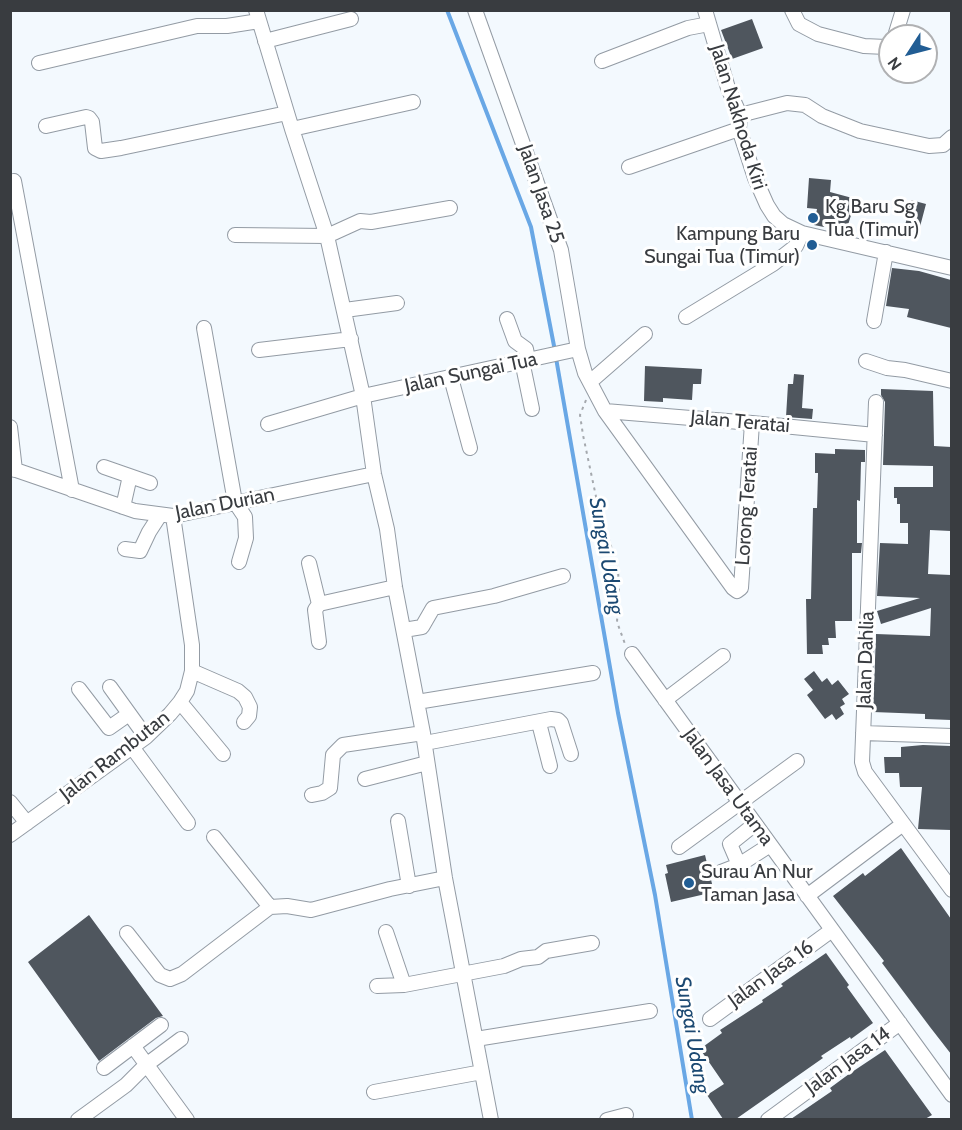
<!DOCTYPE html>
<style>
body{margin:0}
#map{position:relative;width:962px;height:1130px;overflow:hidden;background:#f3f9fe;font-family:Cabin,sans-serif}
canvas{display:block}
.frame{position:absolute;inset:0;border:12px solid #393c40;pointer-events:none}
.north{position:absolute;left:878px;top:24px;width:60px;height:60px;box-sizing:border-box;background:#fff;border:2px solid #b0b1b3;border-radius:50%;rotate:234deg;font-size:16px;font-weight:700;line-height:24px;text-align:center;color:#393c40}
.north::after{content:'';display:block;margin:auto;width:21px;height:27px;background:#215d94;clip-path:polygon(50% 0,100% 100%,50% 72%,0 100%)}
</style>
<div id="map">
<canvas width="962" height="1130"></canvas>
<div class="frame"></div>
<div class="north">N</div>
</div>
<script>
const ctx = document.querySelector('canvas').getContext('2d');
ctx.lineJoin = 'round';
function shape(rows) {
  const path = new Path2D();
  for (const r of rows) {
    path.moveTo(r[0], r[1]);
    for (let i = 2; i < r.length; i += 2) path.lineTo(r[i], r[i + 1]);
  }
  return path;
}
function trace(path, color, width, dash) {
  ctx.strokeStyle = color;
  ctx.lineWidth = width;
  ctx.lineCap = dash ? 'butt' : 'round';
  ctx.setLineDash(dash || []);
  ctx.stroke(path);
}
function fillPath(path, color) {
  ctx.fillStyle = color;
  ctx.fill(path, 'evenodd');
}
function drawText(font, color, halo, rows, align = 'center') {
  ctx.font = font + ' Cabin,sans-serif';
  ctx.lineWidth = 6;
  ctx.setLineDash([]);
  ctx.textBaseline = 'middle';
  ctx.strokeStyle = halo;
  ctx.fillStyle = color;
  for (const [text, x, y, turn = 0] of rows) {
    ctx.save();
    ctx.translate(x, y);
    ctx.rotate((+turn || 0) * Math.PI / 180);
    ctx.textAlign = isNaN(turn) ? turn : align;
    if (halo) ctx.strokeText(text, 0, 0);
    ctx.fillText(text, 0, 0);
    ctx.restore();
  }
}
const stream = shape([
 [447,10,531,227,555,351],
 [556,358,618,713,655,895,692,1120]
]);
const building = shape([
 [752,19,763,48,732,59,721,30],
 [809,178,831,180,830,192,856,199,848,225,842,224,840,228,825,224,824,227,814,225,817,209,807,208],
 [911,200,926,204,917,238,908,235,909,231,904,230],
 [892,268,919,271,951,280,951,328,907,317,909,309,886,306],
 [645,366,702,369,701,384,693,384,692,400,663,398,663,402,644,401],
 [794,374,804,375,802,408,813,409,812,419,786,417,788,384,793,384],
 [881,389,933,391,934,446,951,447,951,531,930,530,928,574,951,575,951,720,925,719,925,714,873,712,876,634,930,636,931,608,881,624,877,611,920,598,877,596,880,543,908,544,908,523,900,523,900,504,897,504,897,498,894,498,894,487,933,487,933,466,883,465,885,402,881,395],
 [835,449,865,450,865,462,861,462,860,501,857,500,857,543,862,543,861,553,852,553,852,621,835,621,836,638,828,638,829,645,822,645,823,654,807,654,806,599,811,599,813,508,817,508,818,473,815,473,815,453,835,454],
 [814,671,822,682,827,678,832,685,838,680,849,694,842,699,845,704,840,707,844,714,836,720,832,714,825,719,807,695,813,690,804,679],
 [923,745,951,746,951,830,918,829,922,787,900,787,899,773,885,773,884,757,901,757,901,747],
 [901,848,951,919,951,1054,930,1027,882,963,884,961,833,896,863,873,865,876],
 [705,855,714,892,671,902,665,874,668,873,666,865],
 [89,915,163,1016,156,1018,99,1061,28,962],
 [826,953,849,985,847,987,873,1023,851,1039,850,1037,821,1056,823,1058,736,1119,723,1119,707,1095,724,1084,700,1049,722,1033,720,1030,763,1002,762,1000,783,986,781,984],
 [885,1050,932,1115,925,1119,791,1119,832,1091,830,1088,849,1074]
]);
const path = shape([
 [586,400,580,415,583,435,602,525,608,536,618,570,619,589,617,622,625,644]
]);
const minor = shape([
 [256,10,292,129,327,236,363,396,374,474,387,529,395,587,423,733,445,878,491,1120],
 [475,10,561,250,578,349,585,373,605,411,733,588,737,591,741,588,752,423],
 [705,10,728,88,740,115,739,129,755,178,767,205,774,216,783,224,802,233,952,268],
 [792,10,799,24,818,34,864,46,886,47,890,44],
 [895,36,903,10],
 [265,41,351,19],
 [602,61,688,28,709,24],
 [39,63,197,26,227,26,259,21],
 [740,115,787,103,805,105,822,116,860,131,929,146,943,145,952,137],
 [46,126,86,117,89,118,92,122,95,148,101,151,121,148,287,113],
 [292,129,413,102],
 [629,167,739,129],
 [14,181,72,490],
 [235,235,327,236,360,221,371,222,450,208],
 [345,310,397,303],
 [686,317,773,264,796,246,802,233],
 [507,319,515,341,526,349,528,360],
 [874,321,886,252],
 [204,328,235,502,245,517,246,538,239,562],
 [259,350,351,339],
 [522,361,532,409],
 [866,361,887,368,905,370,952,381],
 [451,378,470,448],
 [590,382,645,334],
 [876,402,862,762,865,772,952,890],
 [605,411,752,423,875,435],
 [268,424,363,396,578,349],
 [10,427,15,470],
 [104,467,150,483],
 [10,468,135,511,173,516,374,474],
 [123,507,130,476],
 [125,549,140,551,149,532,160,515],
 [309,563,319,604],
 [404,630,422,627,433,608,494,596,563,576],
 [319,642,315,610,319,604,395,587],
 [632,654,952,1095],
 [192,671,238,691,245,697,250,707,249,716,244,722],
 [110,687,146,737],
 [79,689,109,728,129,714],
 [665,700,723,656],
 [180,702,223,754],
 [417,702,593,673],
 [539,723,550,766],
 [863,733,952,736],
 [425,743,551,719,558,720,561,723,571,754],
 [132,747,188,823],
 [365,779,427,763],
 [312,795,322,793,330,788,333,755,343,745,423,733],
 [10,802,27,823],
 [398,821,409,886],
 [10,835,146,737,170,714,180,702,187,691,192,671,192,645,173,516],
 [214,837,270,907],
 [679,847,797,761],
 [739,865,730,844,755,824],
 [721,872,739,865,770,845],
 [807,896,903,824],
 [386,932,404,985],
 [127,933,160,975,170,979,182,974,270,907,287,906,311,910,390,889,445,878],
 [377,986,404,985,504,966,521,959,538,957,546,951,592,943],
 [710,1019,832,930],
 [476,1039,650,1011],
 [133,1046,187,1120],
 [104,1068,161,1025],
 [374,1092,482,1072],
 [78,1120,126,1085,146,1065,181,1039],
 [607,1120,626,1115],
 [768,1120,900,1023]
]);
const markers = [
 [813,218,6,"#215d94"],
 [812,245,6,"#215d94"],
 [689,883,6,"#215d94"]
];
const streetNames = [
 ["Jalan Nakhoda Kiri",738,117,73],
 ["Jalan Jasa 25",541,194,71],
 ["Jalan Sungai Tua",471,373,-12],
 ["Jalan Teratai",740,422,5],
 ["Jalan Durian",225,504,-11],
 ["Lorong Teratai",747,506,-86],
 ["Jalan Dahlia",866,660,-88],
 ["Jalan Rambutan",115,756,-38],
 ["Jalan Jasa Utama",728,787,54],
 ["Jalan Jasa 16",771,974,-36],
 ["Jalan Jasa 14",848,1061,-36]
];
const poiNames = [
 ["Kg Baru Sg",825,207],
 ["Tua (Timur)",825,230],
 ["Kampung Baru",800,234,"right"],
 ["Sungai Tua (Timur)",800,257,"right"],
 ["Surau An Nur",701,872],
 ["Taman Jasa",701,895]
];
const waterNames = [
 ["Sungai Udang",606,556,80],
 ["Sungai Udang",692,1035,80]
];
trace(stream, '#69a7e5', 4);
fillPath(building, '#4f565e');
trace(minor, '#939ba4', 16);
trace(path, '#a5a9ae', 2, [3, 4.5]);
trace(minor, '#fff', 14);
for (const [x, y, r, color] of markers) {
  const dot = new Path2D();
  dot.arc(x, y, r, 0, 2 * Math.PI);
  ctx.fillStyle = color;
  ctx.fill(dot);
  trace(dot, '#fff', 2);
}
drawText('20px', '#393c40', '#fff', streetNames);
drawText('20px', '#393c40', '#fff', poiNames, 'left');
drawText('italic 21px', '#1c4972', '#fff', waterNames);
</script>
